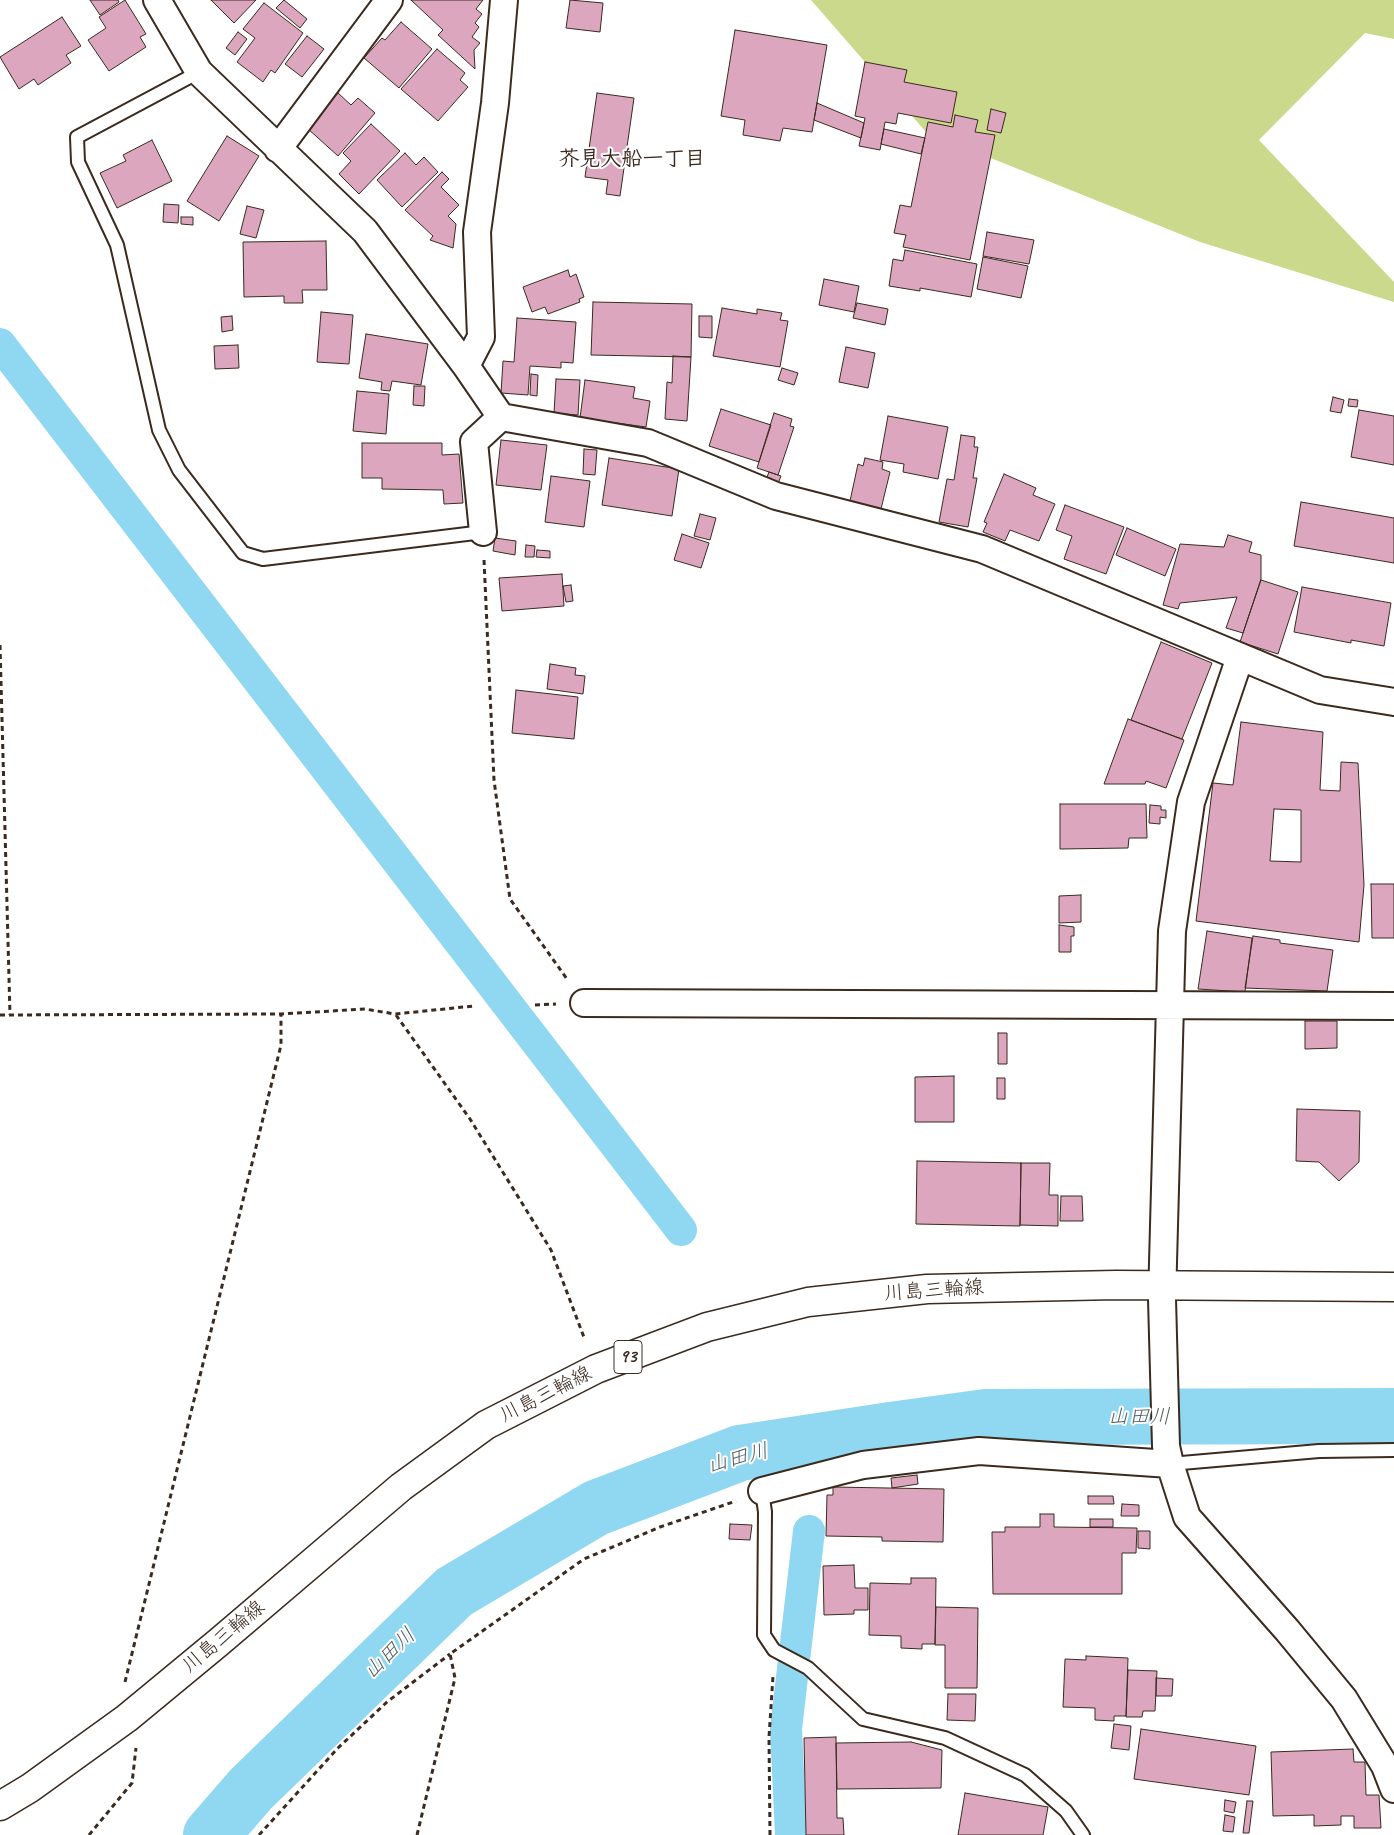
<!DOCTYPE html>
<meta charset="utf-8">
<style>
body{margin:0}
canvas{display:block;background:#fff}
</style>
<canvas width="1394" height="1835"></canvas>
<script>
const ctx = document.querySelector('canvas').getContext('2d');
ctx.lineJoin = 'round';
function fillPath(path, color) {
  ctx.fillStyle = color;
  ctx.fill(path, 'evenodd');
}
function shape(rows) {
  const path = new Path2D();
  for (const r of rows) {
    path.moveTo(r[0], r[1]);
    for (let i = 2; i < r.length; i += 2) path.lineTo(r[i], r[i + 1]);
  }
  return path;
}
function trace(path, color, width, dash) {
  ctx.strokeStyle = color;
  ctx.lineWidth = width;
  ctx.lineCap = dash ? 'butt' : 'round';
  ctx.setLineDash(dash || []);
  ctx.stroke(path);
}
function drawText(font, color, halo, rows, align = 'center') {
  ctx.font = font + ' Caveat,"Klee One",sans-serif';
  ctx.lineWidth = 4;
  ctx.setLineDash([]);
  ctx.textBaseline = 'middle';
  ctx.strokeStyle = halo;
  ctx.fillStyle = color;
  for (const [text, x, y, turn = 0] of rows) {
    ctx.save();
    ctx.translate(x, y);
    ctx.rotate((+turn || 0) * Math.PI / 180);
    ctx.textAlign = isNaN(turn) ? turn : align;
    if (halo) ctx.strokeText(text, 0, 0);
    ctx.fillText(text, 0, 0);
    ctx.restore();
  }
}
const green = shape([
 [811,0,1394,0,1394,39,1365,33,1259,140,1394,282,1394,302,1200,242,926,132]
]);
const canal = shape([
 [0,344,681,1230],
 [791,1835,786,1729,809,1531]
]);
const river = shape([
 [211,1835,251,1789,454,1592,596,1508,740,1453,891,1430,986,1417,1394,1416]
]);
const building = shape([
 [90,0,118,0,119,2,100,15,90,0],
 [125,0,146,34,140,37,146,47,109,71,88,40,106,28,99,17,125,0],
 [211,0,256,0,234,23,211,0],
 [284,0,307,19,300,28,276,8,284,0],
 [411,0,483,0,476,9,482,14,475,23,479,27,472,37,480,43,474,50,475,69,438,35,443,30,411,0],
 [570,0,603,3,600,32,566,28,570,0],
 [264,3,303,33,275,73,271,70,263,82,237,62,255,38,243,29,264,3],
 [62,17,81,46,66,55,71,63,38,85,34,79,19,89,0,57,62,17],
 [401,22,432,49,399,88,364,58,382,38,385,40,401,22],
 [735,30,827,45,812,132,783,128,780,141,743,135,745,120,721,116,735,30],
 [238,32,247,39,235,55,226,48,238,32],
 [307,36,324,49,302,77,285,64,307,36],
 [437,49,465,73,460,80,468,87,438,121,401,89,437,49],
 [865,62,907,70,904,82,957,92,951,123,898,113,896,124,885,122,880,150,859,146,865,118,855,116,865,62],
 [338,93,351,105,358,98,375,113,338,156,307,128,338,93],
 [597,93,634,98,620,196,606,194,608,180,585,177,597,93],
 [817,103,864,123,861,138,814,120,817,103],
 [991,109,1006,113,1001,133,987,130,991,109],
 [955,115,978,120,975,132,995,135,970,260,903,247,906,235,894,233,900,205,911,207,928,122,953,127,955,115],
 [371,124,400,151,359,194,339,174,351,161,343,153,371,124],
 [884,129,925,138,921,154,881,144,884,129],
 [227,136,259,156,219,221,187,201,227,136],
 [152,140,172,181,117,208,100,173,126,161,123,155,152,140],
 [405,153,416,165,424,157,438,172,402,207,377,180,405,153],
 [442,172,449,179,441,187,459,205,448,216,456,224,453,248,430,240,433,236,405,210,442,172],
 [164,204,179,205,178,223,163,222,164,204],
 [247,206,264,210,256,238,240,234,247,206],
 [181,217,193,217,193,225,181,224,181,217],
 [987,232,1034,240,1029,264,983,256,987,232],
 [326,241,327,290,302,290,303,303,284,303,284,296,244,297,243,242,326,241],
 [905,250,977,264,971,297,920,288,920,291,889,286,893,259,903,261,905,250],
 [983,257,1028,266,1021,298,977,289,983,257],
 [568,270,570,277,576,274,584,297,579,299,580,302,548,314,545,307,532,312,523,287,568,270],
 [824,279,859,286,854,312,819,305,824,279],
 [593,302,692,304,691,357,591,355,593,302],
 [857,303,888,309,885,325,853,318,857,303],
 [722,308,757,314,757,309,782,313,780,320,788,321,780,367,713,356,722,308],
 [321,312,353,315,349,364,317,362,321,312],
 [232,316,233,330,222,332,221,317,232,316],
 [699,316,712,316,712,338,699,337,699,316],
 [517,318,576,322,573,363,561,362,561,368,530,366,528,395,501,393,503,361,514,362,517,318],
 [366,334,428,344,421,385,392,381,390,391,381,390,382,382,359,378,366,334],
 [238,345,239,368,215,369,214,346,238,345],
 [846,347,875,353,868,388,839,382,846,347],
 [673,356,691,357,687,421,665,419,667,382,672,383,673,356],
 [782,368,798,373,794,385,778,380,782,368],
 [531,374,538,375,537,396,530,395,531,374],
 [556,379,580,380,578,415,554,413,556,379],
 [585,380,635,387,633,398,650,401,646,427,580,418,585,380],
 [414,386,425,386,424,406,413,405,414,386],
 [357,391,389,394,386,434,353,431,357,391],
 [1333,397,1344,400,1341,413,1330,411,1333,397],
 [1349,399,1358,400,1357,407,1348,406,1349,399],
 [721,409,771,425,759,462,709,446,721,409],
 [1359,410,1394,416,1394,465,1351,457,1359,410],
 [774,413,792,419,790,426,794,427,778,475,757,468,774,413],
 [888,416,948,427,938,479,903,472,904,464,880,460,888,416],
 [961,435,975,437,974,447,978,447,973,478,977,478,968,527,939,522,947,479,954,480,961,435],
 [501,440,547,445,541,490,496,485,501,440],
 [362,443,442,443,442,455,459,454,463,503,444,504,443,490,382,489,382,478,362,478,362,443],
 [584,449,597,450,595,475,583,474,584,449],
 [609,458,679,469,672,516,602,505,609,458],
 [865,458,883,462,882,469,890,472,881,509,850,501,858,464,863,466,865,458],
 [769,472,781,476,777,486,765,482,769,472],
 [1004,474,1036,488,1033,495,1055,504,1039,541,1010,530,1005,541,983,532,987,523,984,522,1004,474],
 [551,476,590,481,584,527,545,522,551,476],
 [1301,502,1394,518,1394,563,1294,546,1301,502],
 [1065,505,1124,527,1106,574,1064,559,1072,536,1056,530,1065,505],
 [700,514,716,518,710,540,694,536,700,514],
 [1127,528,1176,549,1165,576,1116,555,1127,528],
 [682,534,709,543,701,568,674,560,682,534],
 [1228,535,1252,542,1249,552,1261,555,1261,579,1243,633,1226,628,1237,597,1180,603,1178,609,1163,605,1180,544,1224,547,1228,535],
 [495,538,516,541,515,555,493,551,495,538],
 [526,545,535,546,534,557,525,557,526,545],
 [537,550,550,551,550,558,536,557,537,550],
 [562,574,564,606,502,611,499,578,562,574],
 [1261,580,1298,592,1278,654,1240,642,1261,580],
 [571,585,573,601,566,602,563,586,571,585],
 [1302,587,1391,603,1384,646,1351,640,1351,643,1294,632,1302,587],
 [1161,642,1212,663,1182,739,1131,720,1161,642],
 [550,664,576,668,575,675,585,676,583,694,547,689,550,664],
 [516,690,578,697,574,739,512,733,516,690],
 [1128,719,1184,740,1166,788,1146,781,1145,784,1104,784,1128,719],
 [1241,722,1323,732,1320,790,1340,791,1341,762,1358,763,1364,885,1359,942,1196,921,1213,783,1233,785,1241,722],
 [1274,809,1301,810,1301,862,1270,861,1274,809],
 [1060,804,1146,804,1147,838,1129,838,1128,848,1060,849,1060,804],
 [1150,805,1161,806,1161,810,1166,810,1166,818,1160,817,1160,824,1149,823,1150,805],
 [1371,884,1394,884,1394,938,1372,938,1371,884],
 [1081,895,1081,922,1059,923,1059,896,1081,895],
 [1059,925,1074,927,1074,936,1071,936,1071,952,1059,952,1059,925],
 [1207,931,1252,938,1245,992,1198,989,1207,931],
 [1253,936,1280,940,1280,943,1333,950,1327,991,1245,988,1253,936],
 [1305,1021,1337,1021,1337,1048,1305,1049,1305,1021],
 [998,1033,1007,1033,1007,1064,998,1064,998,1033],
 [954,1076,954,1122,915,1122,915,1077,954,1076],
 [997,1078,1005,1078,1005,1099,997,1099,997,1078],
 [1297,1109,1360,1111,1359,1162,1339,1181,1319,1162,1296,1161,1297,1109],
 [917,1161,1021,1163,1020,1226,916,1224,917,1161],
 [1021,1163,1050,1163,1049,1195,1058,1195,1058,1226,1020,1225,1021,1163],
 [1061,1196,1082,1196,1083,1221,1060,1221,1061,1196],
 [917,1475,918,1484,892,1488,891,1478,917,1475],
 [833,1487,944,1489,943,1542,882,1541,882,1537,826,1536,827,1495,833,1495,833,1487],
 [1088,1496,1113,1496,1114,1504,1088,1504,1088,1496],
 [1122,1504,1139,1505,1139,1516,1121,1516,1122,1504],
 [1040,1514,1054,1514,1054,1527,1137,1528,1136,1553,1122,1553,1122,1594,993,1594,992,1532,1005,1532,1005,1527,1040,1527,1040,1514],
 [1090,1519,1113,1519,1113,1527,1090,1527,1090,1519],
 [730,1524,752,1525,750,1540,729,1539,730,1524],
 [1138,1531,1150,1531,1150,1549,1138,1548,1138,1531],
 [854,1565,855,1588,868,1588,868,1610,854,1610,854,1614,824,1615,823,1566,854,1565],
 [911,1578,936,1578,935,1644,922,1644,922,1649,901,1648,901,1636,869,1635,870,1583,911,1584,911,1578],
 [936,1607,978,1608,977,1688,945,1688,945,1645,935,1645,936,1607],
 [1086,1656,1128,1658,1126,1716,1114,1716,1114,1721,1095,1720,1095,1708,1063,1707,1065,1659,1086,1660,1086,1656],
 [1128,1670,1157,1671,1155,1711,1143,1711,1142,1717,1126,1717,1128,1670],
 [1156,1678,1173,1679,1172,1696,1156,1696,1156,1678],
 [948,1694,976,1694,975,1721,947,1720,948,1694],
 [1114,1724,1131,1726,1129,1750,1111,1748,1114,1724],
 [1141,1729,1256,1746,1249,1795,1134,1779,1141,1729],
 [836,1737,837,1818,843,1818,844,1835,806,1835,804,1738,836,1737],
 [911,1742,942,1750,941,1788,837,1789,836,1743,911,1742],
 [1353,1749,1354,1762,1365,1762,1366,1795,1379,1795,1381,1828,1354,1828,1354,1816,1341,1816,1341,1825,1314,1826,1314,1815,1273,1816,1271,1752,1353,1749],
 [965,1793,1048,1807,1043,1835,958,1835,965,1793],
 [1225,1800,1236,1802,1234,1813,1224,1811,1225,1800],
 [1247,1801,1253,1801,1249,1833,1243,1833,1247,1801],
 [1225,1815,1235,1817,1233,1832,1223,1831,1225,1815]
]);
const path = shape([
 [484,560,494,780,510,899,567,979],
 [0,645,10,1015],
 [535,1005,556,1004],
 [0,1015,281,1014,365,1009,395,1014,474,1006],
 [396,1015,470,1119,551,1250,585,1340],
 [125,1682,281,1045,281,1014],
 [89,1835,132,1783,136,1748],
 [259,1835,338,1748,387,1702,450,1654],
 [417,1835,455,1678,450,1654,584,1559,660,1527,736,1501],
 [770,1835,769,1737,773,1676]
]);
const service = shape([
 [199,72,77,137,78,162,117,245,159,430,179,470,243,553,263,559,483,532],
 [1170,1464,1319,1451,1394,1450],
 [762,1491,765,1512,764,1635,774,1650,808,1668,863,1719,945,1738,1025,1775,1066,1811,1083,1835]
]);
const minor = shape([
 [157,0,199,72,365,231,466,366,501,417,648,443,776,496,982,549,1320,690,1394,702],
 [278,149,389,0],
 [466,366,481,337,477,232,495,103,504,0],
 [483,532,474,442,501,417],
 [584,1003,1394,1006],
 [1170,1464,1187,1517,1287,1630,1344,1699,1385,1766,1394,1789],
 [762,1491,863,1465,979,1451,1170,1464,1166,1446,1162,1299,1172,931,1191,802,1240,657]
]);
const primary = shape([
 [0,1806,30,1788,127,1718,219,1642,401,1487,486,1425,596,1369,707,1327,808,1302,927,1289,1116,1285,1394,1287]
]);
const shields = [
 [628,1357,28]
];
const shieldNames = [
 ["93",628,1357]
];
const streetNames = [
 ["川島三輪線",934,1291,-4],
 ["川島三輪線",546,1395,-27],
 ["川島三輪線",224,1637,-40]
];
const neighbourhoodNames = [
 ["芥見大船一丁目",632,159]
];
const waterNames = [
 ["山田川",1139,1417],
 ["山田川",738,1459,-15],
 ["山田川",390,1654,-44]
];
fillPath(green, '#cad98c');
trace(canal, '#90d8f2', 32);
trace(river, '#90d8f2', 56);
fillPath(building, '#dca7be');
trace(building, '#3b2a1e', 1);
trace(service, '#3b2a1e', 16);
trace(minor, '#3b2a1e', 30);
trace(primary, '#3b2a1e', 31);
trace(path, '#3b2a1e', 3, [5, 4]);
trace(service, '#fff', 12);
trace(minor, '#fff', 26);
trace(primary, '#fff', 28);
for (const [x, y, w] of shields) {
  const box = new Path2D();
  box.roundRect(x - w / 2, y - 16.5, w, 33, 4);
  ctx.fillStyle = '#fff';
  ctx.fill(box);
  trace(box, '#3b2a1e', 1);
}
drawText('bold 19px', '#3b2a1e', null, shieldNames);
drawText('20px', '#3b2a1e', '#fff', streetNames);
drawText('bold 21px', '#3b2a1e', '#fff', neighbourhoodNames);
drawText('italic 21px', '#545e5e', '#fff', waterNames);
</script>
